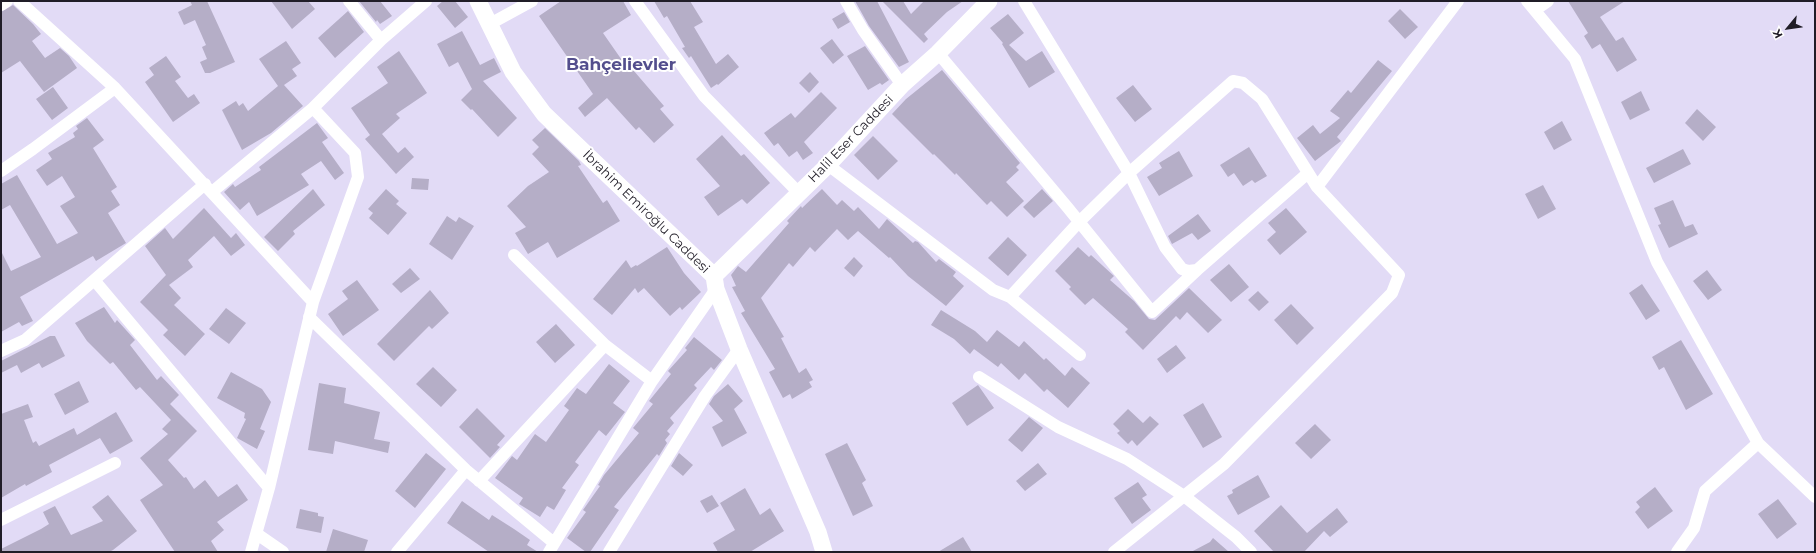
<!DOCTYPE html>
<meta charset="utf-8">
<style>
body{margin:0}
#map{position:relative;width:1816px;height:553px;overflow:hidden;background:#e2dbf6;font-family:Montserrat,sans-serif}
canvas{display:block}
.frame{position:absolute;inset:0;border:2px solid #201d27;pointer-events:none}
.north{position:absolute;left:1768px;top:8px;width:40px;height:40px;-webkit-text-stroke:3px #fff;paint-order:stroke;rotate:241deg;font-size:11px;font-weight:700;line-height:16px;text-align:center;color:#201d27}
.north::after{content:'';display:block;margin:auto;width:14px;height:18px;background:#201d27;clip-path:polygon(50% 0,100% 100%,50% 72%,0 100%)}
</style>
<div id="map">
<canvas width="1816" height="553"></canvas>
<div class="frame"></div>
<div class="north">K</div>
</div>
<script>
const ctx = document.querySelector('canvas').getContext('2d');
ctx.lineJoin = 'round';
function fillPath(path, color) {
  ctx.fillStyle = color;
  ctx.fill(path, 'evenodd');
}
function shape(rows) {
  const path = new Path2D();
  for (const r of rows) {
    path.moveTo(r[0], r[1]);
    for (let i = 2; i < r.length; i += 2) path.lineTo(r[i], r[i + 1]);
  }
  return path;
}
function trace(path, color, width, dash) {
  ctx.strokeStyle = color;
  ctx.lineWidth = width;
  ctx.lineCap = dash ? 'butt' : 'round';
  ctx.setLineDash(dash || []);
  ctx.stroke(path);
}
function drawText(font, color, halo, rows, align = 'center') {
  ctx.font = font + ' Montserrat,sans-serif';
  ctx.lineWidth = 4;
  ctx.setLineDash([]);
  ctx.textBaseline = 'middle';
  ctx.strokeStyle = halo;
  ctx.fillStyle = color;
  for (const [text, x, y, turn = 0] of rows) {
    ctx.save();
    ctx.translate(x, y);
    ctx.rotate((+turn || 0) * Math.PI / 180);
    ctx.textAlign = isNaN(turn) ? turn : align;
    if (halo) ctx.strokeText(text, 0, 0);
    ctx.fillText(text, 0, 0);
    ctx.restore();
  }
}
const building = shape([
 [190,1,207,1,235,62,210,73,205,73,200,62,207,59,202,47,206,45,195,20,184,25,178,12,192,5],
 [271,1,308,1,315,9,292,29],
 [359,1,380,1,392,16,380,24,377,20,376,22],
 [443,1,455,1,468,17,455,28,437,6],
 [561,1,623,1,631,15,603,33,626,66,628,64,664,106,660,109,674,125,654,143,639,127,636,130,607,98,585,117,578,108,593,94,539,16],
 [654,1,690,1,703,22,694,27,716,64,728,54,739,67,718,85,717,84,711,88,691,56,689,58,682,48,685,47,667,16,664,18],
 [855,1,877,1,909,62,899,67,869,26],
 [882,1,903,1,911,14,924,1,963,1,947,12,924,34,928,39,924,43],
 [1568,1,1625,1,1600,17,1616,41,1623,37,1637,60,1617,72,1600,44,1592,49,1584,36,1588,33],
 [13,5,33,24,41,34,32,41,45,58,60,48,69,56,77,68,44,92,20,61,1,73,1,12],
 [1400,9,1418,27,1405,39,1388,21],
 [348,11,364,32,335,58,318,38],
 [844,12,850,22,838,29,832,19],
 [1008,14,1024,33,1009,45,1026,61,1042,51,1055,72,1029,88,1002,44,1003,43,990,28],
 [462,31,480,65,494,58,501,72,483,81,517,118,498,137,472,109,471,110,461,100,472,89,458,62,449,67,437,44],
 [832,39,844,55,833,64,820,48],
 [286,41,301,63,292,69,297,76,284,85,303,106,271,133,242,150,222,110,236,101,239,106,243,103,248,111,278,86,259,59],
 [865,46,889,80,882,85,880,83,868,90,847,56],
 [399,51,427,93,396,114,400,118,382,134,398,153,405,147,414,157,396,174,365,139,370,135,351,108,388,83,377,67],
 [166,56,181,77,175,81,188,98,194,94,200,103,173,122,145,82,154,75,149,68],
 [1378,60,1392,71,1337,137,1341,141,1315,161,1297,138,1313,125,1320,134,1340,118,1330,111,1348,90,1351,93],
 [942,70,1020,163,1016,167,1019,170,1006,182,1024,201,1007,217,991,201,987,205,956,173,955,175,934,154,933,155,892,114,906,99],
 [810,72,819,82,809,93,799,83],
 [1133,85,1152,109,1135,122,1116,98],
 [53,87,68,108,52,120,36,99],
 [1641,91,1650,110,1630,120,1621,102],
 [821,92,837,108,804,142,813,153,803,160,797,151,789,157,778,143,774,146,764,133,791,113,795,118],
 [1697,109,1716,127,1703,141,1685,123],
 [87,118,104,140,93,148,117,187,111,191,120,205,108,213,126,243,96,261,93,256,20,297,33,321,22,326,19,322,1,332,1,251,11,271,41,257,10,205,1,210,1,184,17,175,57,244,78,233,60,206,75,197,62,176,47,186,36,170,52,159,48,153,75,137,73,133,78,129,76,126],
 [1562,121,1572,140,1554,150,1544,132],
 [317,123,328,138,322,142,344,173,335,180,321,161,301,174,309,185,257,216,249,202,240,210,224,192,233,184,235,187,261,170,259,167],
 [545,128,579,161,581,165,578,166,603,203,607,200,620,221,557,258,548,242,528,254,515,233,526,227,507,206,528,186,549,172,532,154,539,147,532,140],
 [722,135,741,156,744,154,770,183,747,204,742,199,718,216,704,197,720,186,696,159],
 [873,136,898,161,878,180,854,155],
 [1249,147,1267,176,1255,183,1252,180,1243,186,1234,173,1228,177,1220,165],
 [1683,149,1691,164,1654,183,1646,168],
 [1179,151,1193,176,1159,196,1147,177,1162,168,1159,163],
 [412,178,429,179,428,190,411,189],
 [1543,185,1556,209,1538,219,1525,194],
 [313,189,325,205,293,231,295,234,278,251,264,237],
 [386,189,399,201,396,204,407,213,388,235,369,218,373,213,368,209],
 [822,189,837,205,842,200,854,211,858,207,879,229,887,219,913,243,915,241,918,242,936,262,939,259,956,272,953,276,964,286,946,306,908,276,890,257,889,258,858,231,848,240,837,229,815,252,810,247,793,267,789,263,761,298,784,337,781,338,799,373,806,368,813,380,809,382,812,387,792,399,790,394,783,398,769,372,775,369,741,313,745,311,732,287,736,286,731,275,738,266,746,272,789,223,787,221,801,206,802,208],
 [1042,189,1053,201,1034,218,1023,207],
 [1673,200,1685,227,1693,224,1698,234,1669,248,1658,225,1661,224,1654,208],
 [204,208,231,238,236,233,245,245,231,256,214,236,188,260,193,267,169,285,181,298,174,305,205,334,185,356,163,335,168,330,140,302,166,275,145,246,165,228,173,239],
 [1286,208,1307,232,1280,255,1267,240,1276,232,1268,223],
 [1198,214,1211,231,1198,240,1192,233,1172,244,1168,236],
 [447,216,456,222,459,217,474,226,452,260,429,244],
 [1008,237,1027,255,1008,276,988,258],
 [667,247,684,273,701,292,682,310,680,307,670,316,644,288,638,293,635,288,612,315,593,299,626,260,631,268,636,265,637,266],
 [1078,247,1089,257,1091,255,1114,276,1110,280,1134,301,1149,319,1155,320,1189,288,1222,320,1208,333,1187,312,1180,320,1176,316,1143,350,1125,332,1128,329,1093,298,1085,305,1069,289,1071,287,1055,271],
 [854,257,863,266,854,277,844,268],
 [1229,264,1249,287,1231,302,1210,280],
 [410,268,420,279,401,293,392,284],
 [1707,270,1722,290,1708,300,1693,281],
 [357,280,379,310,343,336,328,314,348,299,342,291],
 [1642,284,1660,311,1646,320,1629,293],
 [430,290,449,313,432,329,429,326,394,361,377,344],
 [1258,291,1269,302,1259,311,1248,300],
 [1291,304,1314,328,1297,345,1274,320],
 [104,307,115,323,117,320,135,340,130,345,157,380,161,376,179,395,170,404,197,431,168,460,184,478,186,477,194,489,205,480,218,497,237,484,248,500,217,522,224,530,211,541,218,552,175,552,140,500,163,485,140,458,168,434,162,429,171,420,140,387,136,390,113,362,110,364,87,341,75,323],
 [226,308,246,323,229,344,209,329],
 [941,310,975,331,987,342,997,330,1019,347,1024,341,1044,360,1046,358,1065,376,1072,367,1090,383,1068,408,1047,389,1044,392,1025,373,1019,380,1001,363,998,367,974,349,970,354,954,339,931,325],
 [556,324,575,345,555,363,536,342],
 [50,336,55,336,65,356,42,368,39,363,21,373,17,365,1,373,1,361],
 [694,337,722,360,714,370,711,367,694,385,697,388,670,418,674,423,667,431,670,434,665,440,667,443,659,456,657,454,614,507,619,510,590,552,586,552,567,538,586,512,583,510,600,486,598,485,604,475,639,433,633,428,653,404,649,401,671,374,668,371,687,350,685,348],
 [1681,340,1713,394,1686,410,1664,367,1659,370,1652,357],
 [1176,345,1186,358,1167,373,1157,359],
 [609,364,630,381,613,403,625,412,606,436,599,430,575,462,579,465,562,488,566,490,554,510,547,506,540,517,519,504,523,498,495,478,512,456,517,460,535,434,546,442,569,410,564,406,577,388,586,394],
 [433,367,457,390,441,407,416,384],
 [231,372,262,389,271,402,260,429,265,431,257,449,237,438,246,419,244,418,245,413,217,398],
 [79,381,89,402,65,415,54,394],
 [319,383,346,388,344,403,380,412,374,439,390,442,388,453,335,441,333,454,308,450],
 [728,384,743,401,734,409,747,433,722,447,712,427,723,421,709,404,714,396],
 [978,385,994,408,967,426,952,403],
 [1203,403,1222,437,1203,448,1183,415],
 [28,404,33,417,24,420,33,443,36,441,39,446,74,428,77,435,116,412,133,441,110,454,100,438,49,465,52,472,26,486,25,484,1,498,1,414],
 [477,408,505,436,497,445,500,447,490,458,459,427],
 [1128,409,1143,423,1150,416,1159,424,1137,446,1132,440,1128,444,1117,433,1120,431,1113,424],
 [1029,417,1043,428,1022,452,1008,440],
 [1315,424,1331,440,1311,459,1295,443],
 [847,443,866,480,862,483,873,506,853,516,825,454],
 [426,453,446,469,415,508,395,491],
 [679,453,693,465,683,476,671,466],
 [1038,463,1047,474,1025,491,1016,481],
 [1258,475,1270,497,1238,515,1227,496,1233,493,1232,490],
 [1138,482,1147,495,1142,498,1151,510,1132,524,1114,498],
 [1655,487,1673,511,1648,529,1635,512,1640,507,1636,502],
 [745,488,760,515,770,508,784,531,750,552,718,552,713,543,735,530,720,503],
 [108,495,137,531,113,550,109,552,1,552,1,549,41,529,49,524,43,512,55,506,71,535,103,521,92,507],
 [712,495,719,506,707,513,700,501],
 [1778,499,1797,524,1777,539,1758,514],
 [462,501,489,520,492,515,514,529,530,540,527,545,538,552,489,552,447,523],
 [1281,505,1307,533,1337,508,1348,522,1330,537,1324,531,1304,552,1274,552,1254,531],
 [300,509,318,513,318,516,324,517,321,533,296,528],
 [333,529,368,540,364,552,326,552],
 [963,537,972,552,938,552],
 [1213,538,1229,552,1191,552,1210,542]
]);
const street = shape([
 [19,1,115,88,313,302],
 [349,1,381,40],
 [635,1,704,96,799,193],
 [846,1,863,30,902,85],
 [1024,1,1129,173,1165,247,1182,269,1188,271,1197,270,1308,173],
 [1527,1,1575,59,1657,262,1758,443,1815,497],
 [1,5,7,1],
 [1535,10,1548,1],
 [488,25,532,1],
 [938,53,1068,208,1152,312,1197,270],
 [828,165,993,290,1010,297,1079,222,1129,173,1233,81,1243,83,1262,99,1317,187,1458,1],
 [1,171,33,149,115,88],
 [212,192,313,108],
 [514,255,605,345,652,381],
 [95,281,269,488],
 [1010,297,1080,355],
 [309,317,466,470,554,543],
 [1,351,25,340,205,184],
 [979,377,1058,427,1127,459,1184,496,1236,537,1251,552],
 [479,481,605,345],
 [1,520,115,463],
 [257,534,283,552],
 [251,552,269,488,313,302,358,177,355,153,313,108,381,40,426,1],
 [397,552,466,470],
 [549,552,652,381,716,289],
 [609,552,705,396,739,349],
 [1114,552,1224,464,1392,293,1399,275,1317,187],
 [1677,552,1694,528,1705,491,1758,443]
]);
const secondary = shape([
 [478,1,513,72,544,114,714,276,716,289,739,349,818,532,824,552],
 [714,276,828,165,902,85,938,53,989,1]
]);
const streetNames = [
 ["Halil Eser Caddesi",851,139,-46],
 ["İbrahim Emiroğlu Caddesi",646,212,44]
];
const districtNames = [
 ["Bahçelievler",621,65]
];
fillPath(building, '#b5aec7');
trace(street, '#fff', 12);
trace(secondary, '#fff', 17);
drawText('13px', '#201d27', '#fff', streetNames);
drawText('bold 17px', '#534e8d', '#fff', districtNames);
</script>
